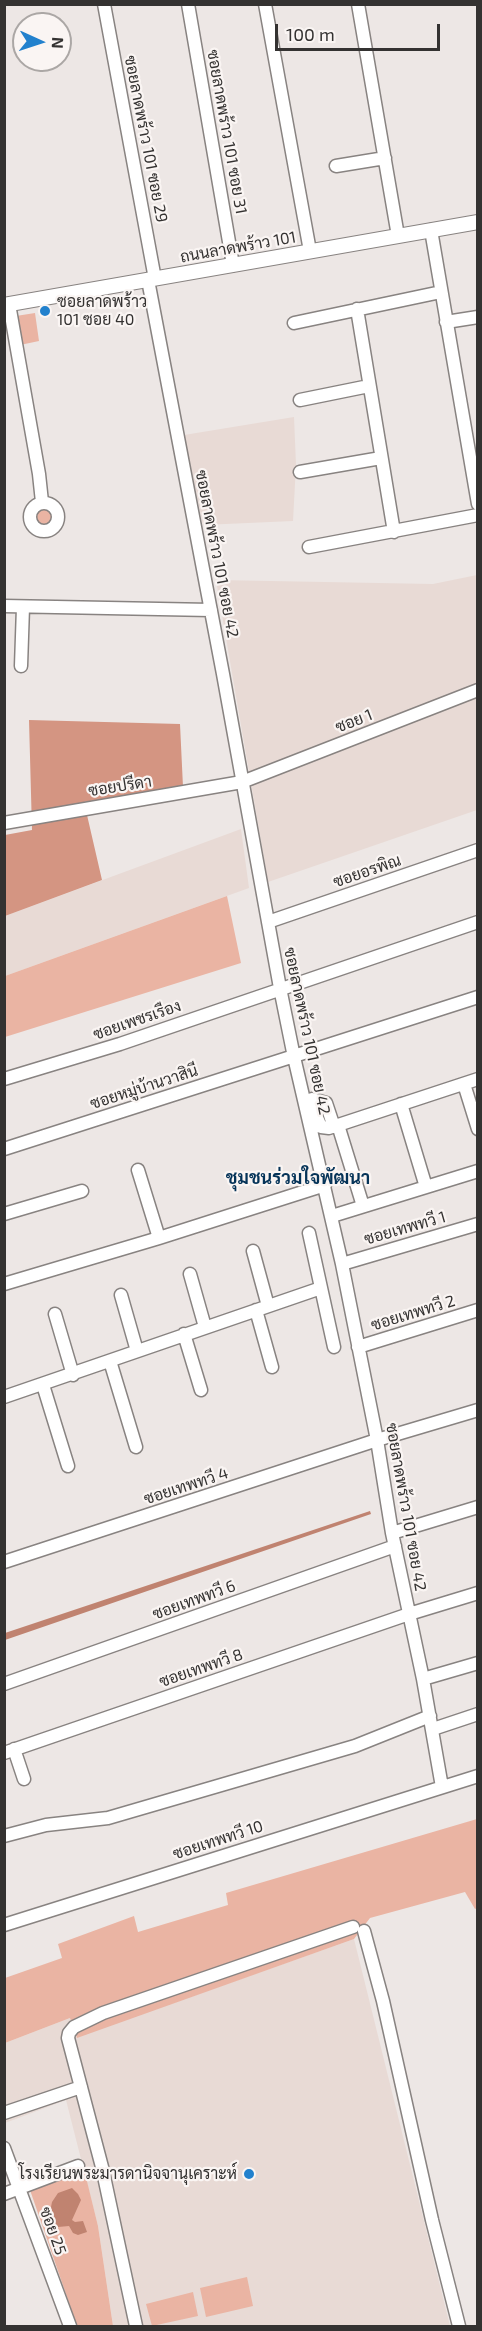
<!DOCTYPE html>
<meta charset="utf-8">
<style>
body{margin:0}
#map{position:relative;width:482px;height:2331px;overflow:hidden;background:#ede7e5;font-family:"Exo 2",sans-serif}
canvas{display:block}
.frame{position:absolute;inset:0;border:6px solid #343231;pointer-events:none}
.north{position:absolute;left:12px;top:12px;width:60px;height:60px;box-sizing:border-box;background:#faf5f3;border:2px solid #aba7a5;border-radius:50%;rotate:93deg;font-size:16px;font-weight:700;line-height:24px;text-align:center;color:#343231}
.north::after{content:'';display:block;margin:auto;width:21px;height:27px;background:#2281cd;clip-path:polygon(50% 0,100% 100%,50% 72%,0 100%)}
.scale{position:absolute;left:275px;top:24px;width:165px;height:27px;box-sizing:border-box;border:3px solid #343231;border-top:0;padding-left:8px;font-size:18px;line-height:21px;white-space:nowrap;color:#343231;-webkit-text-stroke:4px #faf5f3;paint-order:stroke}
</style>
<div id="map">
<canvas width="482" height="2331"></canvas>
<div class="frame"></div>
<div class="north">N</div>
<div class="scale">100 m</div>
</div>
<script>
const ctx = document.querySelector('canvas').getContext('2d');
ctx.lineJoin = 'round';
function fillPath(path, color) {
  ctx.fillStyle = color;
  ctx.fill(path, 'evenodd');
}
function shape(rows) {
  const path = new Path2D();
  for (const r of rows) {
    if (r.length === 3) {
      path.moveTo(r[0] + r[2], r[1]);
      path.arc(r[0], r[1], r[2], 0, 2 * Math.PI);
      continue;
    }
    path.moveTo(r[0], r[1]);
    for (let i = 2; i < r.length; i += 2) path.lineTo(r[i], r[i + 1]);
  }
  return path;
}
function trace(path, color, width, dash) {
  ctx.strokeStyle = color;
  ctx.lineWidth = width;
  ctx.lineCap = dash ? 'butt' : 'round';
  ctx.setLineDash(dash || []);
  ctx.stroke(path);
}
function drawText(font, color, halo, rows, align = 'center') {
  ctx.font = font + ' "Exo 2",Sarabun,sans-serif';
  ctx.lineWidth = 4.5;
  ctx.setLineDash([]);
  ctx.textBaseline = 'middle';
  ctx.strokeStyle = halo;
  ctx.fillStyle = color;
  for (const [text, x, y, turn = 0] of rows) {
    ctx.save();
    ctx.translate(x, y);
    ctx.rotate((+turn || 0) * Math.PI / 180);
    ctx.textAlign = isNaN(turn) ? turn : align;
    if (halo) ctx.strokeText(text, 0, 0);
    ctx.fillText(text, 0, 0);
    ctx.restore();
  }
}
const built = shape([
 [294,417,296,465,293,521,203,525,184,435],
 [477,575,477,810,268,882,216,580,433,584],
 [241,829,249,888,5,976,5,916],
 [354,1939,450,2326,113,2326,98,2226,66,2100,5,2123,5,2043,70,2018,77,2037]
]);
const green = shape([
 [35,313,39,341,20,345,16,316],
 [44,517,9],
 [227,896,241,963,5,1037,5,976],
 [477,1819,477,1908,475,1909,465,1892,370,1918,354,1939,77,2038,70,2018,5,2043,5,1978,62,1958,58,1944,134,1916,138,1932,228,1905,226,1893],
 [84,2169,98,2226,113,2326,77,2326,30,2190],
 [247,2277,253,2306,206,2317,200,2288],
 [193,2292,198,2316,152,2326,146,2304]
]);
const forest = shape([
 [29,720,180,724,183,787,84,802,102,880,5,916,5,835,32,830]
]);
const water = shape([
 [370,1511,371,1514,5,1640,5,1633],
 [72,2188,78,2194,81,2200,72,2220,75,2222,83,2221,87,2232,78,2235,73,2233,69,2226,58,2227,52,2220,50,2212,52,2202,58,2193]
]);
const minor = shape([
 [104,4,155,279],
 [188,4,233,265],
 [265,4,310,251],
 [358,4,398,236],
 [336,166,385,158],
 [431,230,478,504],
 [148,280,223,674,280,988,294,1057,342,1264,377,1440,392,1533,423,1679,442,1787],
 [9,304,39,474,42,502],
 [357,309,394,532],
 [446,322,478,317],
 [294,323,441,292],
 [300,400,369,386],
 [300,472,381,458],
 [44,517,14],
 [309,547,478,515],
 [4,606,211,610],
 [21,666,23,607],
 [4,823,242,782,478,690],
 [268,922,478,850],
 [4,1079,120,1044,478,922],
 [464,1084,478,1129],
 [305,1102,312,1099,326,1103,334,1127],
 [401,1104,426,1187],
 [307,1112,314,1111,321,1127,329,1128,478,1079],
 [338,1125,363,1206],
 [4,1149,478,997],
 [138,1170,159,1238],
 [4,1214,82,1191],
 [332,1216,478,1171],
 [309,1233,334,1347],
 [253,1251,268,1306],
 [342,1264,478,1224],
 [190,1274,205,1327],
 [4,1284,159,1238,325,1185],
 [121,1295,137,1351],
 [256,1310,272,1367],
 [55,1314,73,1375],
 [184,1334,201,1390],
 [358,1347,478,1310],
 [110,1361,136,1447],
 [43,1385,68,1466],
 [4,1397,321,1288],
 [392,1533,478,1507],
 [4,1562,377,1440,478,1410],
 [423,1679,478,1663],
 [4,1684,395,1546],
 [433,1729,478,1714],
 [14,1749,24,1779],
 [4,1753,409,1614,478,1593],
 [4,1836,46,1825,108,1818,355,1746,430,1716],
 [4,1925,478,1776],
 [364,1931,383,2001,432,2220,459,2326],
 [4,2113,81,2087],
 [4,2148,70,2326],
 [4,2194,78,2166],
 [136,2326,102,2167,68,2038,69,2033,74,2027,103,2013,353,1927]
]);
const tertiary = shape([
 [4,305,478,222]
]);
const markers = [
 [45,311,6,"#2281cd"],
 [249,2174,6,"#2281cd"]
];
const streetNames = [
 ["ซอยลาดพร้าว 101 ซอย 31",227,132,80],
 ["ซอยลาดพร้าว 101 ซอย 29",146,139,79],
 ["ถนนลาดพร้าว 101",238,247,-10],
 ["ซอยลาดพร้าว 101 ซอย 42",217,554,79],
 ["ซอย 1",354,721,-21],
 ["ซอยปรีดา",120,786,-9],
 ["ซอยอรพิณ",367,871,-19],
 ["ซอยเพชรเรือง",137,1020,-19],
 ["ซอยลาดพร้าว 101 ซอย 42",307,1031,78],
 ["ซอยหมู่บ้านวาสินี",144,1087,-18],
 ["ซอยเทพทวี 1",405,1228,-16],
 ["ซอยเทพทวี 2",413,1313,-17],
 ["ซอยเทพทวี 4",186,1486,-18],
 ["ซอยลาดพร้าว 101 ซอย 42",406,1507,80],
 ["ซอยเทพทวี 6",194,1600,-20],
 ["ซอยเทพทวี 8",201,1668,-19],
 ["ซอยเทพทวี 10",218,1840,-18],
 ["ซอย 25",53,2231,70]
];
const poiNames = [
 ["ซอยลาดพร้าว",57,302],
 ["101 ซอย 40",57,320],
 ["โรงเรียนพระมารดานิจจานุเคราะห์",237,2174,"right"]
];
const neighbourhoodNames = [
 ["ชุมชนร่วมใจพัฒนา",298,1178]
];
fillPath(built, '#e8dad5');
fillPath(green, '#eab4a3');
fillPath(forest, '#d49582');
fillPath(water, '#c08370');
trace(minor, '#888381', 15);
trace(tertiary, '#888381', 16);
trace(minor, '#fff', 12);
trace(tertiary, '#fff', 14);
for (const [x, y, r, color] of markers) {
  const dot = new Path2D();
  dot.arc(x, y, r, 0, 2 * Math.PI);
  ctx.fillStyle = color;
  ctx.fill(dot);
  trace(dot, '#faf5f3', 2);
}
drawText('16px', '#343231', '#faf5f3', streetNames);
drawText('16px', '#343231', '#faf5f3', poiNames, 'left');
drawText('bold 18px', '#053358', '#faf5f3', neighbourhoodNames);
</script>
